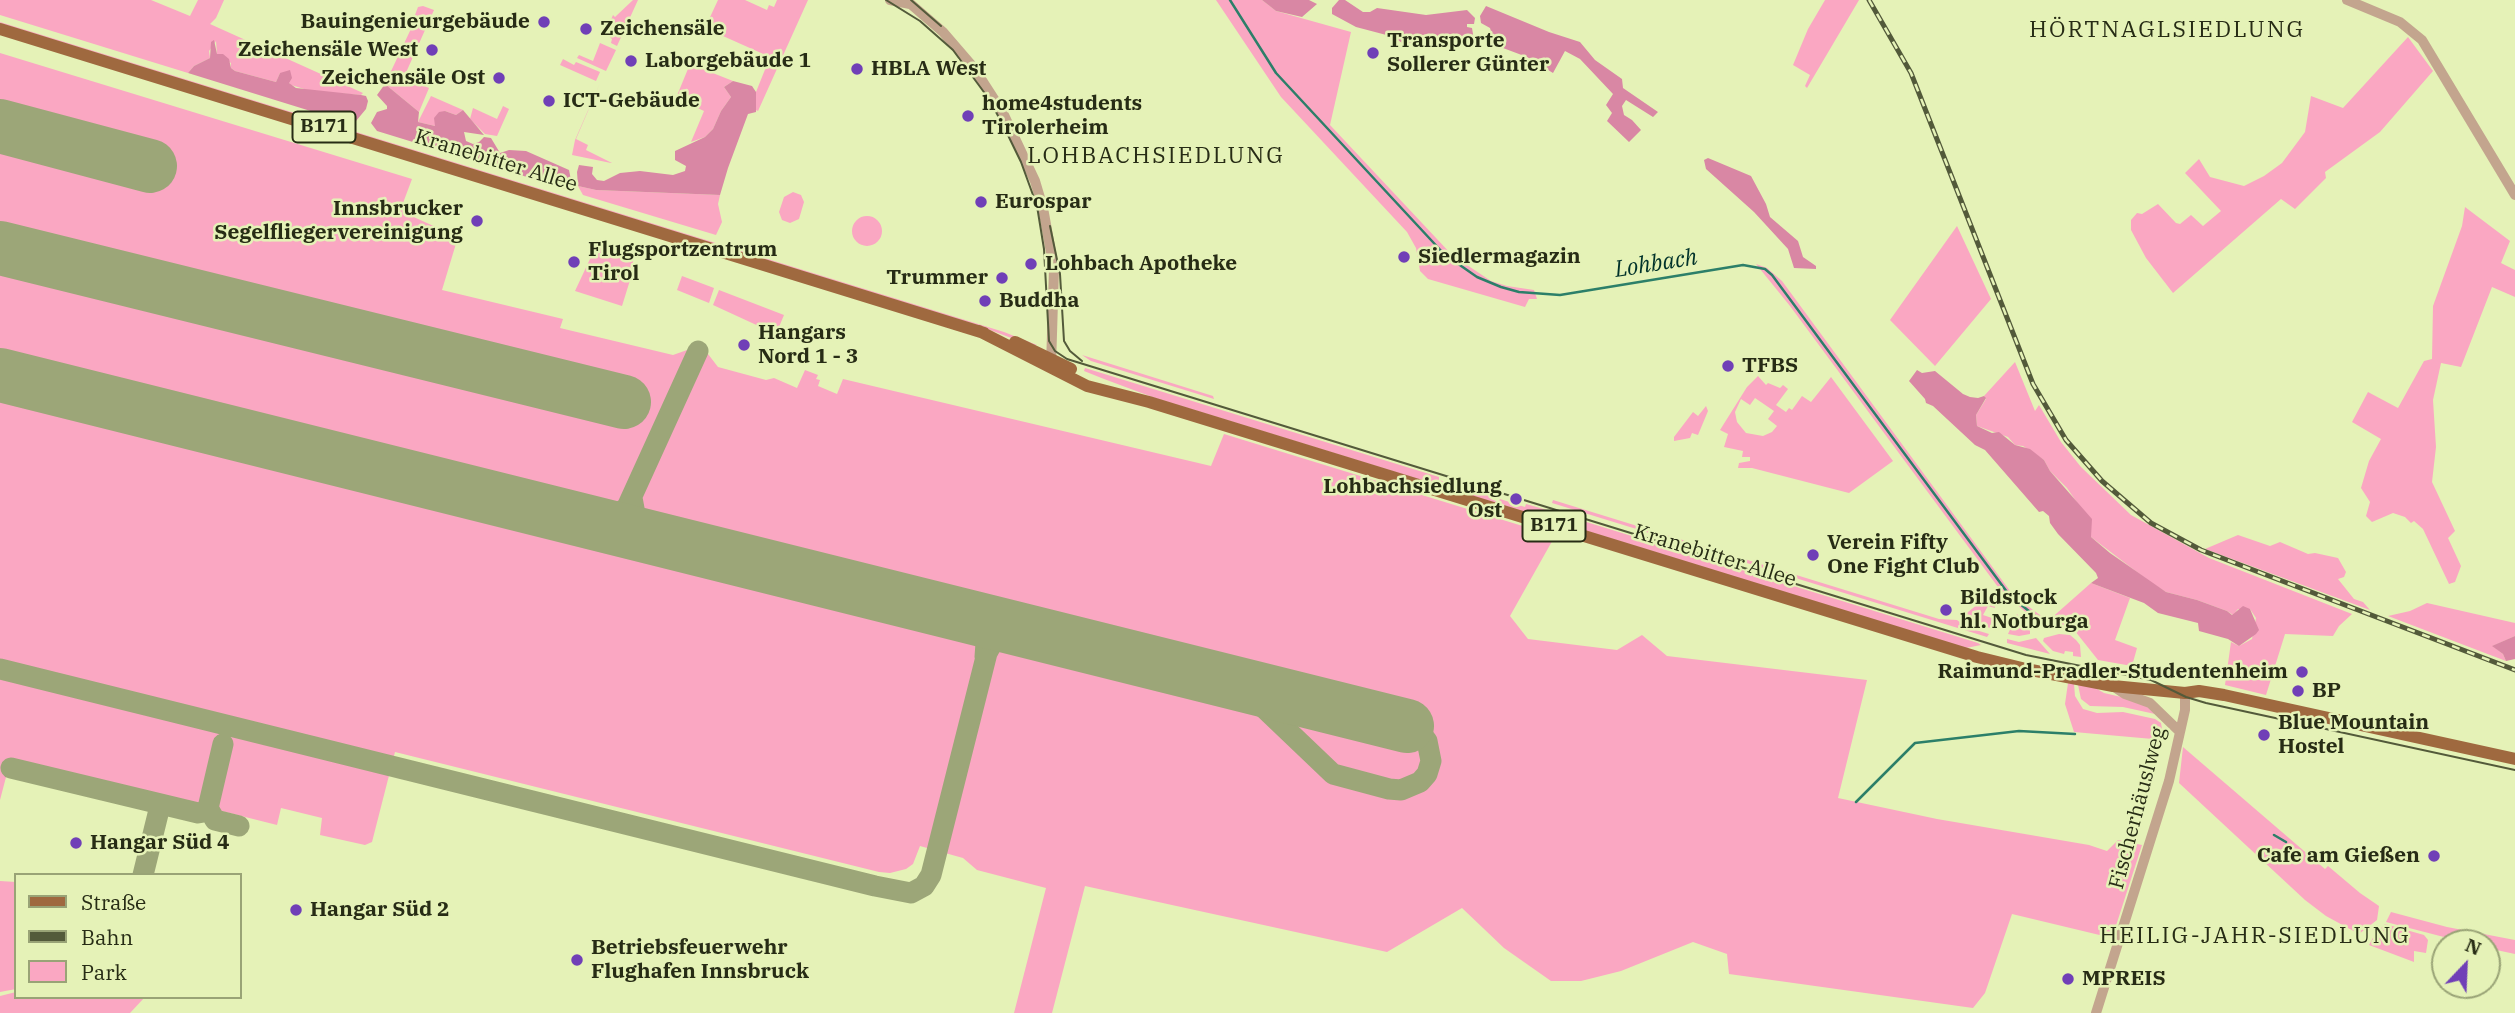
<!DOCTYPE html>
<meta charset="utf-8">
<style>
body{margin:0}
#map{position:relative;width:2515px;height:1013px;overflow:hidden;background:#e5f2b7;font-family:"IBM Plex Serif",serif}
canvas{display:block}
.legend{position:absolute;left:14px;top:873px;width:228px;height:126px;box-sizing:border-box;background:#e5f2b7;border:2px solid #99a376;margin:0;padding:9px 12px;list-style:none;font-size:21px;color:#272c15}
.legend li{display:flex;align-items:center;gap:14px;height:35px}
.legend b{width:35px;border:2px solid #99a376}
.north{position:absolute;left:2431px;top:929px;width:70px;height:70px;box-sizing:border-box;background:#e5f2b7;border:2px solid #99a376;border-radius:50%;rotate:23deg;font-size:19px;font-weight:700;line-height:28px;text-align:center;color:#272c15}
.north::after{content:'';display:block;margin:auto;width:24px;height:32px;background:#703fb7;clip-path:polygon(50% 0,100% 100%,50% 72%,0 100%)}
</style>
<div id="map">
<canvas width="2515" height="1013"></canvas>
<ul class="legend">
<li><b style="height:9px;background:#9f693f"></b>Straße</li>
<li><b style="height:9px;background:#535a3a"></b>Bahn</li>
<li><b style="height:19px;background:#faa7c2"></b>Park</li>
</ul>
<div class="north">N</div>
</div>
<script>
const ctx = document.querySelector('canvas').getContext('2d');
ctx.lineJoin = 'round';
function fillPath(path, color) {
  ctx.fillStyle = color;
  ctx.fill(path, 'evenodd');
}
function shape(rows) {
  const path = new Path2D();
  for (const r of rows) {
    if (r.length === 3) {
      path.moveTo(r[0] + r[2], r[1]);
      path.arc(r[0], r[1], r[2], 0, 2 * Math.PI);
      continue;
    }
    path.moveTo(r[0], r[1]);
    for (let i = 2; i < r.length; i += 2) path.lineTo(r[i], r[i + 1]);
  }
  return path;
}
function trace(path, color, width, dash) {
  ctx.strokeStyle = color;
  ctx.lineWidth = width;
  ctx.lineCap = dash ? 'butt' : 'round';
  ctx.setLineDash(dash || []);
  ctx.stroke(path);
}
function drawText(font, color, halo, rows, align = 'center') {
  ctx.font = font + ' "IBM Plex Serif",serif';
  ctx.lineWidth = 5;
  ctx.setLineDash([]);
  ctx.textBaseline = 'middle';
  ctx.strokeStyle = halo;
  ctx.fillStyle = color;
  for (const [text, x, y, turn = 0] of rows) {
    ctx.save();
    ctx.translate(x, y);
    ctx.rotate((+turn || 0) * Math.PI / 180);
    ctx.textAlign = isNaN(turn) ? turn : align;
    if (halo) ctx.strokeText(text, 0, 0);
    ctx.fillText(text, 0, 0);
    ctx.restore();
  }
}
const green = shape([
 [0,0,151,0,190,16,198,0,224,0,216,18,210,24,363,93,361,95,311,91,291,85,280,73,276,82,235,71,231,68,231,63,217,54,216,41,209,51,210,58,194,66,188,73,0,15],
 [633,0,638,0,617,46,611,43,612,39,608,36,609,32,606,31,613,15,615,17],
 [718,0,745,0,767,10,769,5,774,7,777,0,808,0,758,111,756,110,756,92,770,57,705,28],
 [1216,0,1262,0,1276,11,1351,32,1330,125,1452,255,1491,281,1507,286,1534,290,1537,299,1529,299,1525,307,1428,279,1420,271,1416,248,1407,232,1281,97],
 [1825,0,1859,0,1807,88,1805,86,1810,75,1793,65,1808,29],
 [423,6,434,10,404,77,429,88,419,112,385,84,417,16,415,15,418,7],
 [0,22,1004,332,1037,345,1030,345,990,330,0,25],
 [2408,37,2433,71,2380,132,2325,172,2326,178,2295,209,2281,199,2173,293,2146,258,2131,230,2131,220,2137,213,2142,214,2158,204,2176,223,2180,224,2191,215,2203,226,2221,211,2185,173,2199,159,2210,177,2244,186,2264,176,2282,163,2305,132,2311,96,2343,108],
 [600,43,616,50,606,71,577,58,579,55,593,61],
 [0,53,412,179,403,203,407,214,458,237,442,290,563,319,560,328,673,355,690,349,698,351,708,354,718,367,766,380,774,378,797,388,805,370,818,375,816,379,820,380,818,386,837,394,843,379,1211,466,1224,434,1555,536,1510,616,1528,639,1617,650,1642,635,1667,656,1867,680,1838,798,1937,819,2089,845,2107,851,2118,840,2142,845,2112,938,2012,914,1985,993,1973,1008,1729,974,1727,954,1693,942,1621,971,1581,981,1551,981,1504,948,1462,908,1387,952,1085,886,1052,1013,1014,1013,1046,888,977,870,963,858,920,846,913,864,906,869,890,873,879,872,395,752,372,842,365,845,320,835,322,818,281,808,277,825,11,758,0,800],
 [563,59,574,65,576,62,600,72,596,81,560,65],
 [690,64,733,81,724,87,731,97,721,111,713,129,705,137,691,142,704,111,676,98],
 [600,83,576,139,588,145,586,150,612,163,611,163,572,155,575,140],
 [431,96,463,110,456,115,445,111,435,126,418,122],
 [503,106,509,109,497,136,485,134,470,119,473,108,497,119],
 [578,186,596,190,720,195,718,204,722,222,716,235,583,195],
 [793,192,801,195,804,202,799,219,790,223,782,220,779,212,784,197],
 [2465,207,2510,241,2501,263,2515,270,2515,297,2492,287,2461,367,2441,363,2433,400,2436,447,2432,482,2455,531,2448,538,2461,566,2455,582,2449,584,2423,529,2414,521,2411,523,2405,517,2393,513,2372,522,2366,516,2370,502,2361,488,2369,461,2381,439,2352,422,2368,392,2398,408,2424,361,2432,359,2433,306,2462,226],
 [867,231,15],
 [1957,226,1991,299,1935,366,1890,320],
 [597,244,634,255,631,277,622,306,575,291],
 [1756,264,1767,268,1782,281,2013,595,2048,621,2091,583,2130,598,2115,640,2137,648,2132,666,2098,660,2075,631,2069,627,2049,621,2043,627,2001,591,1790,306],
 [682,276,714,288,709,303,677,290],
 [719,290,784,315,776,334,713,305],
 [1082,355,1213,396,1214,399,1091,361],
 [2015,362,2035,411,2039,405,2061,442,2081,467,2131,515,2209,558,2352,614,2339,626,2333,636,2285,634,2266,695,2225,685,2231,642,2239,646,2252,639,2256,618,2250,609,2238,609,2233,615,2227,611,2197,600,2166,592,2150,582,2091,537,2090,526,2078,504,2067,488,2050,471,2044,460,2023,446,2015,445,2008,437,1977,426,1976,415,1986,399,1984,396],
 [1085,368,1439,477,1439,480,1491,496,1491,499,1498,502,1500,499,1525,507,1526,504,1554,512,1978,643,1981,645,1966,648,1155,398,1104,379,1084,371],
 [1758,376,1766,385,1768,383,1780,388,1783,385,1788,389,1776,405,1786,412,1789,408,1792,410,1802,396,1811,402,1831,377,1893,461,1849,493,1752,468,1738,468,1739,463,1750,461,1750,457,1742,457,1743,451,1724,447,1728,434,1720,430,1747,387],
 [1755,398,1774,411,1768,419,1777,426,1772,432,1763,436,1746,433,1737,422,1735,412,1741,399,1750,405],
 [1706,406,1708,411,1698,435,1692,433,1690,438,1674,441,1674,437,1693,412,1698,416],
 [1553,500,1939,619,1957,620,1966,627,1989,634,1987,637,1552,503],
 [2238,535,2270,546,2280,542,2308,554,2315,553,2338,558,2346,572,2344,577,2338,579,2354,599,2363,602,2370,610,2205,549],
 [1989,599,1994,602,1995,608,1988,606,1983,615,1992,618,1990,628,1965,619,1963,616,1983,600],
 [2427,603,2515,623,2515,636,2493,646,2503,654,2506,661,2388,616,2410,611],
 [2017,614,2030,629,2030,634,2019,636,2008,634],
 [2059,634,2070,635,2076,640,2080,645,2081,657,2073,656,2073,652,2065,651,2064,654,2053,651,2043,641,2044,638],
 [2036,638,2050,654,2007,643,2007,639,2019,642],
 [2068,683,2074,684,2075,696,2083,709,2097,713,2123,712,2155,719,2161,723,2164,740,2074,732,2065,704],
 [2078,685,2092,686,2104,693,2143,702,2155,714,2123,707,2090,706,2081,699],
 [2183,747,2325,869,2328,866,2360,893,2379,906,2377,920,2359,934,2326,916,2305,900,2179,783],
 [0,881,16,882,16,989,0,992],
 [2391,912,2447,927,2515,940,2515,954,2487,948,2487,943,2467,943,2386,922],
 [2385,924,2424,935,2428,940,2426,953,2414,951,2414,962,2369,945,2375,934],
 [16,992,16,997,145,997,130,1013,0,1013,0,996]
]);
const forest = shape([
 [1262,0,1309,0,1317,4,1302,17,1276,11],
 [1339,0,1345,0,1363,12,1370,12,1377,8,1426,15,1467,10,1475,18,1474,24,1467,24,1467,27,1472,28,1473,34,1469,42,1402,43,1394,37,1356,27,1332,14,1332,8],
 [1486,6,1549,32,1580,42,1595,60,1622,79,1623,88,1658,112,1653,117,1626,100,1622,106,1624,115,1632,120,1641,130,1629,142,1607,121,1612,113,1606,105,1613,94,1580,59,1565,51,1553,73,1527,57,1495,45,1490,28,1481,23,1480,16],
 [214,40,217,54,223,54,229,59,231,68,235,71,276,82,280,73,290,70,292,78,289,83,296,88,361,95,366,96,368,101,366,109,356,121,346,122,188,73,194,66,210,58,211,42],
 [733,81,752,86,756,92,756,112,748,114,728,168,720,195,596,190,578,186,577,172,579,165,593,167,592,174,597,180,604,181,620,173,640,171,673,175,685,171,686,166,675,160,675,151,705,137,713,129,721,111,731,97,724,87],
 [385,84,419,112,418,122,435,126,434,118,439,112,445,111,456,115,463,110,484,135,464,132,466,141,473,144,479,142,484,137,491,138,500,153,509,150,526,151,569,170,572,185,566,189,377,131,371,123,377,112,387,109,387,106,377,95],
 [1708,158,1751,176,1766,204,1770,217,1798,241,1803,257,1816,266,1816,269,1794,268,1788,249,1754,212,1706,169,1704,160],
 [1917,370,1922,373,1935,371,1963,394,1970,397,1978,398,1984,396,1986,398,1976,415,1977,426,1992,433,1999,432,2015,445,2030,449,2044,460,2050,471,2092,519,2091,537,2110,553,2166,592,2197,600,2227,611,2232,615,2243,606,2250,609,2259,630,2256,634,2239,646,2228,639,2199,631,2198,623,2158,613,2144,603,2091,583,2098,578,2096,573,2058,534,2050,523,2049,516,2043,511,2039,512,1985,450,1975,445,1933,406,1926,403,1925,399,1909,381],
 [2515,636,2515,659,2506,661,2503,654,2492,646]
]);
const stream = shape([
 [1230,0,1276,73,1444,254,1477,277,1501,287,1519,292,1560,295,1743,265,1765,269,1772,275,2010,596,2044,623],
 [1856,802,1915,743,2019,731,2075,734],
 [2274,835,2286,842]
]);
const taxiway = shape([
 [632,498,635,514,641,526,648,533,669,542],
 [587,521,610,520,627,507,698,351],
 [956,613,969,619,979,629,986,643,985,657],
 [0,669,875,886,911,893,924,886,931,875,987,653,992,644,1006,634,1015,632,1029,632],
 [1230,682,1245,690,1333,774,1389,789,1401,790,1420,782,1427,774,1431,761,1427,741,1421,733,1407,726],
 [223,744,208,808,215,820,239,826],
 [11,768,198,813,204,812,208,808],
 [143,875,158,814]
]);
const runway = shape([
 [0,126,150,166],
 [0,248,624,402],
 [0,375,1407,726]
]);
const minor = shape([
 [890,0,910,4],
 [906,0,943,32,974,68,1003,113,1035,181,1043,208,1054,269,1051,366],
 [2347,0,2400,22,2422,40,2515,195],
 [2113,686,2125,694,2150,703,2179,731],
 [2096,1013,2169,781,2185,710,2185,693]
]);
const major = shape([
 [0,29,984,333],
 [979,331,1087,386,1149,402,1977,657,2026,669,2113,686,2185,693,2199,691,2224,695,2515,759],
 [1015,342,1071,369]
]);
const tram = shape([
 [886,0,920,21,953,50,989,99,1003,125,1021,162,1037,206,1044,249,1049,341,1055,351,1067,359,2026,655,2151,680,2186,697,2206,703,2515,770],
 [911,0,941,26],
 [1050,226,1060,274,1064,341,1070,351,1082,361]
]);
const rail = shape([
 [1869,0,1911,73,2033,384,2066,440,2102,481,2151,523,2201,550,2515,670]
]);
const markers = [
 [544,22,7,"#703fb7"],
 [586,29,7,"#703fb7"],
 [432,50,7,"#703fb7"],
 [1373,53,7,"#703fb7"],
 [631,61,7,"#703fb7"],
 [857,69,7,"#703fb7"],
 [499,78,7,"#703fb7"],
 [549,101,7,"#703fb7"],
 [968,116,7,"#703fb7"],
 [981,202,7,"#703fb7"],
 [477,221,7,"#703fb7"],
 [1404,257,7,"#703fb7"],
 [574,262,7,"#703fb7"],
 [1031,264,7,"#703fb7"],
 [1002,278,7,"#703fb7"],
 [985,301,7,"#703fb7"],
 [744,345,7,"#703fb7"],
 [1728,366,7,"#703fb7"],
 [1516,499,7,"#703fb7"],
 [1813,555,7,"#703fb7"],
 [1946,610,7,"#703fb7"],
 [2302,672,7,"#703fb7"],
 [2298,691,7,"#703fb7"],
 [2264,735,7,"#703fb7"],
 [76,843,7,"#703fb7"],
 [2434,856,7,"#703fb7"],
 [296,910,7,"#703fb7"],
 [577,960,7,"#703fb7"],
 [2068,979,7,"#703fb7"]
];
const shields = [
 [324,127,63],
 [1554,526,63]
];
const shieldNames = [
 ["B171",324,127],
 ["B171",1554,526]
];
const poiNames = [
 ["Bauingenieurgebäude",530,22,"right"],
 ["Zeichensäle",600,29],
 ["Transporte",1387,41],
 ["Sollerer Günter",1387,65],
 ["Zeichensäle West",418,50,"right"],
 ["Laborgebäude 1",645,61],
 ["HBLA West",871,69],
 ["Zeichensäle Ost",485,78,"right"],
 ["ICT-Gebäude",563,101],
 ["home4students",982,104],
 ["Tirolerheim",982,128],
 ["Eurospar",995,202],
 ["Innsbrucker",463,209,"right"],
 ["Segelfliegervereinigung",463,233,"right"],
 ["Flugsportzentrum",588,250],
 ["Tirol",588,274],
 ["Siedlermagazin",1418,257],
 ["Lohbach Apotheke",1045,264],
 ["Trummer",988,278,"right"],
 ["Buddha",999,301],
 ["Hangars",758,333],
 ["Nord 1 - 3",758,357],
 ["TFBS",1742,366],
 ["Lohbachsiedlung",1502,487,"right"],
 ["Ost",1502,511,"right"],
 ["Verein Fifty",1827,543],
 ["One Fight Club",1827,567],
 ["Bildstock",1960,598],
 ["hl. Notburga",1960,622],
 ["Raimund-Pradler-Studentenheim",2288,672,"right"],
 ["BP",2312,691],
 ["Blue Mountain",2278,723],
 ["Hostel",2278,747],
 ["Hangar Süd 4",90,843],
 ["Cafe am Gießen",2420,856,"right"],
 ["Hangar Süd 2",310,910],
 ["Betriebsfeuerwehr",591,948],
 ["Flughafen Innsbruck",591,972],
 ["MPREIS",2082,979]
];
const streetNames = [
 ["Kranebitter Allee",496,161,17],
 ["Kranebitter Allee",1715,556,17],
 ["Fischerhäuslweg",2138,808,-75]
];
const neighbourhoodNames = [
 ["HÖRTNAGLSIEDLUNG",2167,30],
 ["LOHBACHSIEDLUNG",1156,156],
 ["HEILIG-JAHR-SIEDLUNG",2255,936]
];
const waterNames = [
 ["Lohbach",1656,264,-9]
];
fillPath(green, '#faa7c2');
fillPath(forest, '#d987a4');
trace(stream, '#2c7f69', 2.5);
trace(taxiway, '#9ca678', 21);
trace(runway, '#9ca678', 54);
trace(minor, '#c3a58e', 10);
trace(major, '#9f693f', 12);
trace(tram, '#535a3a', 2);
trace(rail, '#535a3a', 5);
trace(rail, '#e5f2b7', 2.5, [8]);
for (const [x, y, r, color] of markers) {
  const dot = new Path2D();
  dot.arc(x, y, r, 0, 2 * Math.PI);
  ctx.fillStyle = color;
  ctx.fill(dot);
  trace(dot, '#e5f2b7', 2.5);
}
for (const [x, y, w] of shields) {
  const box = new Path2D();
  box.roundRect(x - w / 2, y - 15.5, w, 31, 5);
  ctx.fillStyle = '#e5f2b7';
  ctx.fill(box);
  trace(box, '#272c15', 2);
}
drawText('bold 19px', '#272c15', null, shieldNames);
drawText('bold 21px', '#272c15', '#e5f2b7', poiNames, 'left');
drawText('21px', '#272c15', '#e5f2b7', streetNames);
ctx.letterSpacing = '2px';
drawText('23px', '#272c15', '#e5f2b7', neighbourhoodNames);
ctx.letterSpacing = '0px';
drawText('italic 23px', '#00322a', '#e5f2b7', waterNames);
</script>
